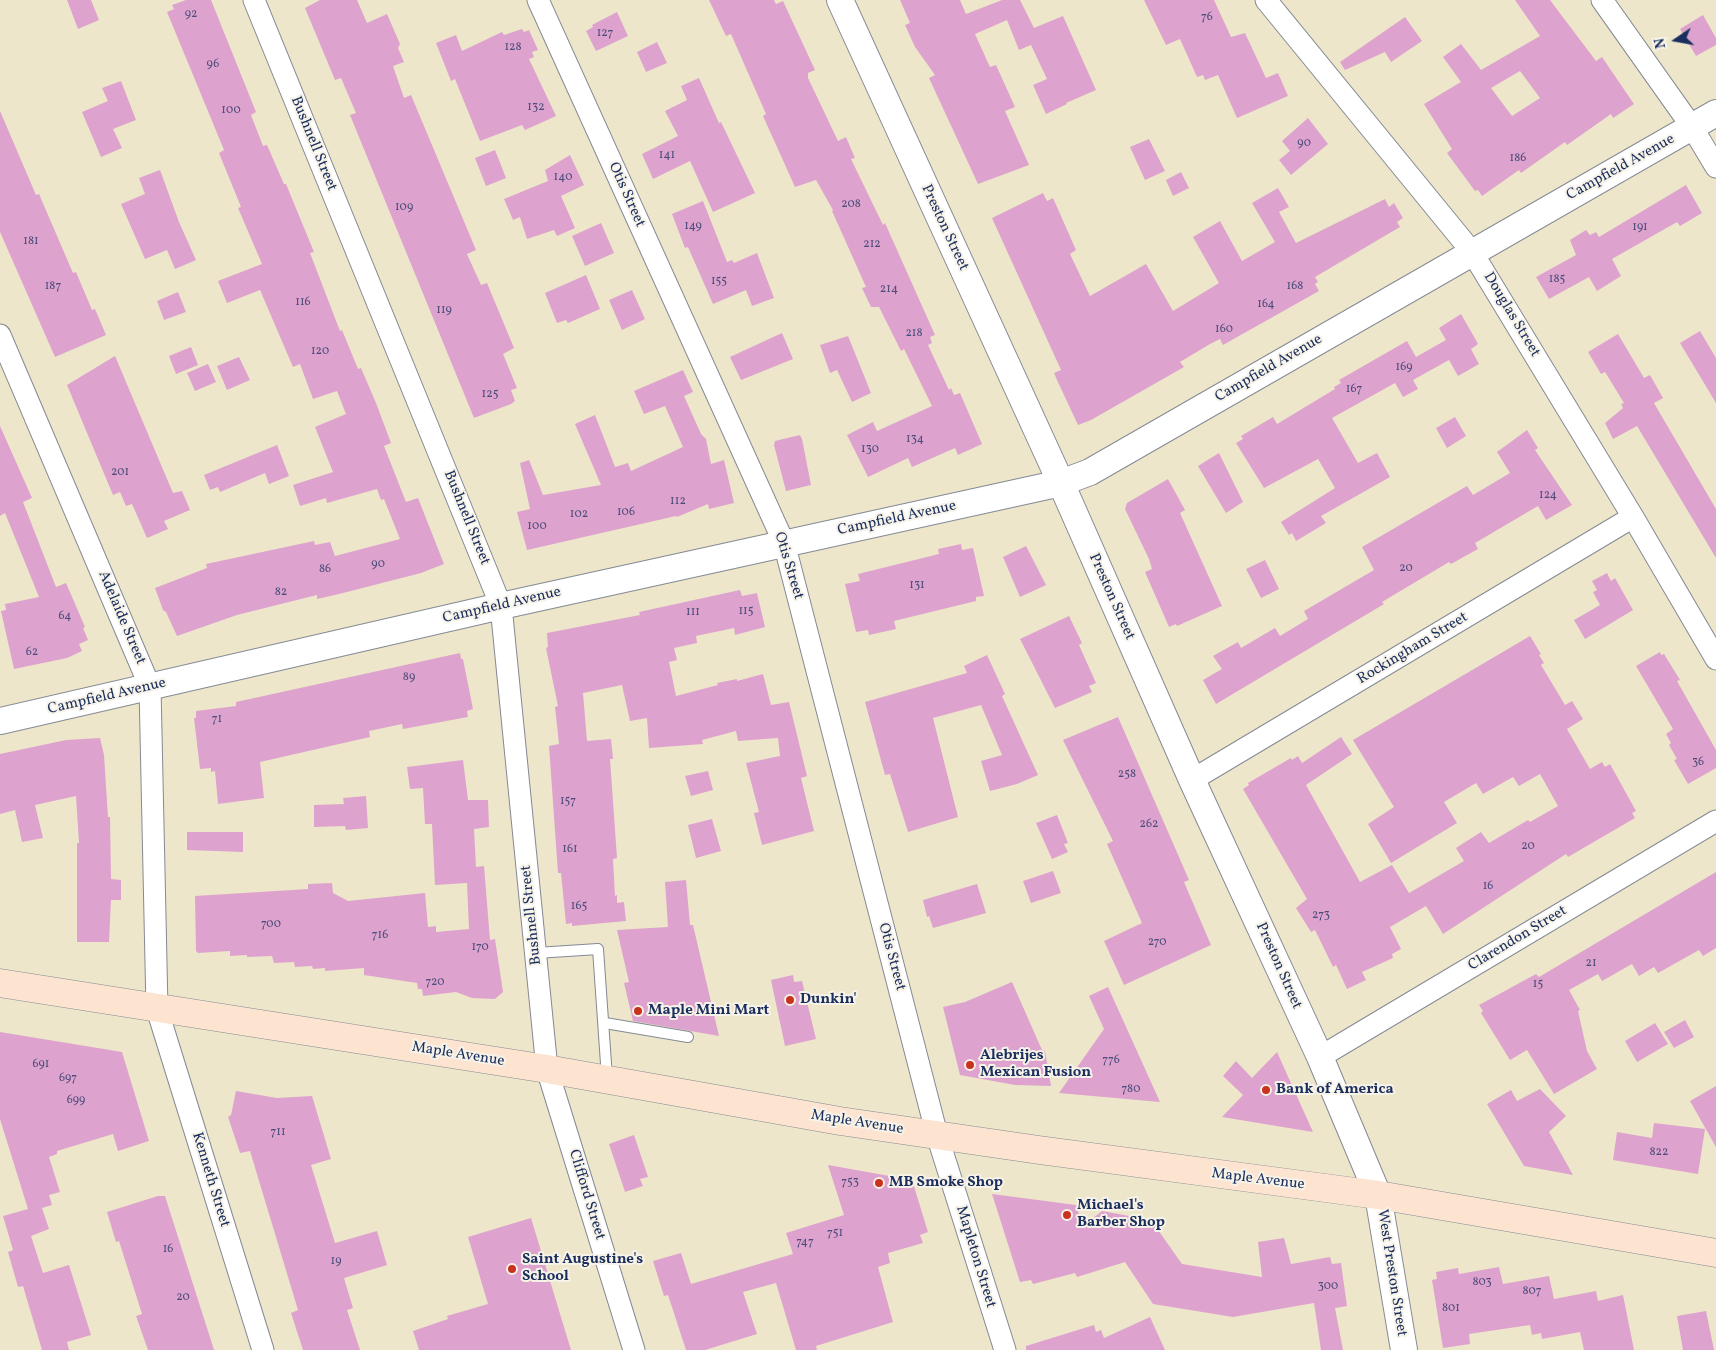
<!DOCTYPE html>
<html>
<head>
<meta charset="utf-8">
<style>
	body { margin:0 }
	#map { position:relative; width:1716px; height:1350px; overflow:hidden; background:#eee6ca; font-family:Vollkorn,serif }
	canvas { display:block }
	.north { position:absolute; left:1651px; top:15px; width:50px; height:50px; -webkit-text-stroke:4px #f7f3e8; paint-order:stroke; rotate:258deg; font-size:14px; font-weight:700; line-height:20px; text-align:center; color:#1b2f5e }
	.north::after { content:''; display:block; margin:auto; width:18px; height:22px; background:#1b2f5e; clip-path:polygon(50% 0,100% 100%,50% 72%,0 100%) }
</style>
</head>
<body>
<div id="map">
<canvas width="1716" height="1350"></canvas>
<div class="north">N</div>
</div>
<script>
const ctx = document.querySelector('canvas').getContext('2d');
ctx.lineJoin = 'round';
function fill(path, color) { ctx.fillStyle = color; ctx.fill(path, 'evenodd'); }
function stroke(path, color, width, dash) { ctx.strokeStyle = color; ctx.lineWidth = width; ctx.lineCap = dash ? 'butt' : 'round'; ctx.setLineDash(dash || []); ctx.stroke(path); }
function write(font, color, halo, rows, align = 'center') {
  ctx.font = font + ' Vollkorn,serif'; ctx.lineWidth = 4; ctx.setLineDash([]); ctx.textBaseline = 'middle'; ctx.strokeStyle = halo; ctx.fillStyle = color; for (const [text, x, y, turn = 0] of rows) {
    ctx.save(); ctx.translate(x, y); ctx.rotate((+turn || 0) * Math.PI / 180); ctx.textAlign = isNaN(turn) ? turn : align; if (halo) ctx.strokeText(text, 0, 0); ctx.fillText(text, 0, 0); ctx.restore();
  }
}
fill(new Path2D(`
	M67 0H91L99 20 78 29Z
	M186 0H211L256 112 251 115 263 146 267 145 284 184H286L314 252 310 253 340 331 342 330 358 369 361 368 376 403 391 443 384 446 406 502 418 498 444 564 421 573 339 594 317 599V595L237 615 177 636 166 612 163 610 155 588 207 568 206 564 314 541 315 545 330 542 335 556 400 539 384 499 381 500 377 489 327 503 326 498 300 506 293 485 333 472 315 427 346 414 337 391 313 399 300 364 293 367 260 290 227 303 218 281 262 264 238 208 241 207 219 153 224 150 167 12 174 9 172 5Z
	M320 0H357L367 23 387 14 400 44 398 48 404 62 393 66 404 98 411 95 476 250 467 254 481 285 487 283 514 348 503 354 517 388 511 390 515 401 511 404 474 418 350 115 356 113 341 78 335 80 305 8Z
	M709 0H774L776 4 783 1 815 70 808 73V78L838 141 846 137 855 158 851 159 883 225 885 223 935 335 930 337 932 343 928 345 949 390 951 388 954 395 960 393 982 444 958 455 955 448 912 467 908 458 868 477 847 435 873 422 877 431 932 406 904 349 901 351 879 307H871L862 288 866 287 832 211 833 210 816 180 795 187 763 116 766 114 731 34 726 36Z
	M900 0H960L966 14 1002 0H1020L1034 28 1063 16 1096 90 1066 103 1067 104 1046 114 1033 85 1047 79 1031 45 1019 50 1007 20 975 34 990 67 996 65 1015 107 1005 111 1029 165 978 184 929 78 935 75 915 47 905 25 910 23Z
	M1144 0H1214L1231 37 1245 33 1266 78 1278 73 1288 96 1237 118 1218 75 1205 80 1203 75 1197 77 1180 39 1166 45Z
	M1515 0H1550L1596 61 1602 57 1634 104 1613 118 1611 114 1567 145 1565 142 1521 173 1519 170 1482 196 1478 190 1475 191 1447 153 1452 149 1424 104 1461 82 1443 57 1461 44 1481 70 1540 36ZM1520 71 1540 98 1512 116 1491 88Z
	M617 12 628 36 596 51 586 31 593 27 592 25Z
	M1703 15 1716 38V45L1696 56 1680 29Z
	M1405 17 1422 41 1391 62 1385 52 1345 70 1340 62Z
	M522 29 524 32 529 30 538 50 532 52 534 57 529 59 556 116 525 130 522 125 480 141 455 79 451 81 436 43 456 35 462 51 502 32 504 35Z
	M657 42 667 63 646 72 637 52Z
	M699 78 719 123 721 122 755 193 713 212 690 161 653 179 642 154 678 136 665 111 687 100 681 86Z
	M121 81 136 120 113 129 122 148 101 157 82 112 108 101 102 88Z
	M0 111 36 195 39 194 73 273 76 272 92 310 95 309 106 335 55 357 0 232Z
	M1308 118 1328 144 1291 175 1279 160 1290 151 1282 141Z
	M1149 139 1165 171 1145 180 1130 147Z
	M495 150 506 178 486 186 475 158Z
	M570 155 584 185 561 196 575 228 557 236 554 230 527 239 520 217 513 220 504 199 548 181 545 170Z
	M160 170 179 222 196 260 175 269 167 250 145 259 121 204 145 194 139 178Z
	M1181 172 1189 188 1173 196 1166 180Z
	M1686 185 1702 213 1680 226 1677 222 1612 259 1621 276 1597 291 1589 277 1549 299 1536 277 1576 255 1570 240 1586 230 1590 235 1596 232 1599 237Z
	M1278 188 1289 207 1279 212 1296 243 1385 199 1389 207 1394 203 1403 218 1397 222 1400 227 1315 277 1318 282 1315 284 1319 291 1223 345 1220 339 1210 344 1180 362 1184 367 1091 420 1078 425 1057 380 1054 373 1061 370 992 218 1043 193 1047 201 1053 198 1076 250 1070 254 1090 296 1146 264 1173 311 1219 283 1193 237 1220 221 1242 261 1275 242 1252 203Z
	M703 201 727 262 732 260 734 263 757 253 774 298 752 306 746 290 713 304 688 247 685 248 672 214Z
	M601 223 614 253 585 266 572 236Z
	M586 275 600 309 568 323 566 320 557 323 545 293Z
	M632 290 645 319 622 330 609 300Z
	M178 292 186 312 164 320 157 301Z
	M1461 314 1477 342 1478 344 1471 349 1479 364 1458 376 1449 360 1413 380 1418 389 1403 397 1395 383 1332 418 1358 463 1377 453 1390 477 1321 516 1326 523 1296 541 1292 533 1289 535 1281 522 1335 488 1318 459 1264 488 1236 443 1243 439 1241 436 1273 417 1277 424 1335 389 1334 387 1341 383 1339 380 1407 341 1416 357 1446 340 1439 328Z
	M1700 331 1716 358V403L1680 343Z
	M782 333 793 359 741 380 730 357Z
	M1618 334 1644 378 1650 375 1663 398 1654 403 1716 509V558L1637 426 1613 439 1605 423 1623 408 1621 404 1624 403 1605 372 1601 374 1588 352Z
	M848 336 871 393 852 402 837 370 830 373 820 345Z
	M191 347 198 365 176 374 169 356Z
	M115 356 173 493 182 491 190 510 164 521 168 529 147 538 132 504 126 506 120 492 113 495 67 385Z
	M239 357 250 380 227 390 217 366Z
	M208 364 216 382 195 391 187 373Z
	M683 370 693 392 684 396 701 434 706 439 711 464 724 460 734 503 709 509 708 504 677 517 676 516 527 550 517 512 530 509 520 463 529 460 543 495 601 485 575 424 595 415 615 467 628 463 631 471 683 447 665 406 644 414 634 391Z
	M1455 417 1466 436 1447 448 1436 428Z
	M0 426 32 498 23 502 56 587 66 583 85 627 83 628 88 640 79 644 82 651 67 658 14 669 1 611 6 610 5 604 39 597 5 513 0 516Z
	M1527 430 1538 448 1535 450 1572 505 1546 520 1538 506 1475 543 1478 549 1451 564 1449 562 1382 602 1384 604 1374 610 1216 704 1203 680 1222 669 1213 656 1238 642 1241 648 1275 628 1280 636 1308 619 1304 611 1374 570 1362 547 1467 486 1473 495 1510 473 1497 452Z
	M800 435 802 439 811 485 786 491 774 445 775 441Z
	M277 445 289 476 269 484 265 473 220 492 218 487 210 490 204 475Z
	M1219 453 1243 502 1226 513 1198 466Z
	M1168 479 1185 510 1180 513 1222 606 1177 626 1176 624 1169 627 1145 572 1152 569 1149 559 1125 509 1127 503Z
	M961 544 962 550 973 548 984 596 976 597V601L894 621 896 629 869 635 868 630 856 632 845 584 860 581 858 574 939 554 938 549Z
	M1026 546 1046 585 1020 597 1003 557Z
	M1265 560 1279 589 1261 598 1246 569Z
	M1607 573 1611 581 1615 578 1633 610 1585 639 1574 620 1600 605 1593 592 1597 590 1592 581Z
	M740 590 742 596 757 593 765 627 735 635 734 628 696 636 697 643 674 648 677 660 669 662 676 696 718 685 717 683 737 679V681L763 674 771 705 789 702 807 776 801 778 814 831 762 845 754 813 759 812 746 763 780 756 778 738 738 741 736 731 702 740 703 744 649 748 647 718 630 721 622 685 583 693 587 741 611 739 613 759H610L617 858 613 859 615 896 617 895V903L624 902 626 921 572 926V923L566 924 561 873H558L549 746 559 744 555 707 558 706 546 648 548 647 547 633 640 615 639 612Z
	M1069 616 1082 643 1079 645 1096 683 1089 686 1092 692 1055 708 1020 639Z
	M1530 636 1541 654 1539 655 1544 663 1541 665 1565 705 1572 701 1583 719 1567 729 1590 769 1602 762 1605 767 1610 764 1636 811 1632 813 1635 818 1568 857 1566 854 1443 934 1426 906 1390 927 1401 949 1392 954 1393 958 1362 972 1366 980 1347 989 1336 965 1333 967 1315 930 1311 932 1296 908 1307 899 1243 789 1249 785 1248 783 1291 758 1292 760 1298 756 1302 763 1341 737 1352 754 1306 785 1360 882 1392 865 1409 893 1464 861 1456 848 1481 832 1489 843 1528 820 1530 822 1558 806 1540 774 1519 786 1513 777 1483 794 1476 783 1444 802 1457 823 1391 863 1368 824 1394 807 1353 740Z
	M1660 652 1661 655 1664 654 1680 680 1677 681 1716 750V768L1688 784 1674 760 1677 759 1669 745 1671 743 1666 734 1673 729 1636 666Z
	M460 653 461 659H463L473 709 467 711 468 717 403 729 402 724 369 731 370 737 260 762 264 798 218 804 215 771 211 772V768L200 769 194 718H196V711L236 706V702Z
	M987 655 1005 694 1002 696 1038 775 1017 784 990 791 981 761 1002 755 981 705 933 718 958 817 908 832 890 774 885 775 865 702 967 673 964 666Z
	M1118 717 1189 880 1184 882 1211 945 1124 985 1104 941 1142 923 1107 844 1113 841 1063 740Z
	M100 738 104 755 108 817H110L111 879 121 880V900H111L109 942H77V843H79L76 796 35 805 43 838 22 842 15 810 0 814V754L66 740Z
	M463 760 468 800H488L489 827 474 829 476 867 484 866 490 940 495 939 503 992 495 999 472 998 456 992 423 996 422 989H418L417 983 364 975V968L325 971V968L313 969 312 966 295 967 294 962 274 963 272 956 247 957V955L230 956V951L198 953 196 951 195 896 308 889V884L332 883 333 893 348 901 425 893 428 927 436 926V932L469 929 467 883 435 885 432 824H425L423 788 410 789 407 767Z
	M708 771 713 790 691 796 685 776Z
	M366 796 368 828 346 830 345 826 314 827V805L344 804 343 798Z
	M1057 815 1068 843 1064 844 1068 852 1052 859 1036 823Z
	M712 819 721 851 696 858 688 825Z
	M187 832H243V852L187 850Z
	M1053 871 1061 893 1031 903 1023 881Z
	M1716 872V948L1703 956 1699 950 1658 973 1654 967 1639 976 1632 964 1602 981 1598 974 1569 990 1580 1010 1578 1011 1587 1051 1597 1069 1554 1094 1527 1050 1510 1060 1481 1013 1483 1011 1479 1005 1536 974 1539 977Z
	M686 880 690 925H693L719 1036 633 1021 624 983 629 982 617 930 668 927 665 882Z
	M977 884 986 913 933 928 929 916 927 917 923 900Z
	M793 975 794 982 802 981 816 1039 785 1046 771 980Z
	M1012 982 1042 1050 1045 1051 1051 1086 1015 1085 960 1075 943 1007 965 1002Z
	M1108 987 1160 1102 1059 1093 1104 1029 1089 996Z
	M1685 1020 1694 1037 1674 1048 1664 1032Z
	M1655 1023 1668 1044 1637 1062 1625 1041Z
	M0 1032 122 1052 149 1141 118 1151 113 1134 57 1151V1154L49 1157 60 1192 49 1195 52 1205 42 1208 49 1229 31 1236 43 1273 69 1265 91 1335 67 1342 69 1350H42L23 1286 18 1287 8 1252 13 1250 3 1216 28 1209 0 1119Z
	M1277 1052 1313 1132 1222 1117 1243 1095 1223 1076 1236 1061 1252 1078Z
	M1716 1086V1147L1690 1101Z
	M1540 1089 1566 1116 1549 1132 1573 1175 1524 1166 1487 1104 1511 1090 1517 1101Z
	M236 1091 277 1098 312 1096 331 1159 311 1165 335 1243 377 1231 387 1265 344 1278 353 1308 347 1310 360 1350H303L291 1313 298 1310 250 1151 240 1153 228 1117 231 1115Z
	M1654 1123 1705 1129 1698 1174 1613 1160 1617 1132 1652 1138Z
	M634 1135 648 1177 640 1179 643 1186 625 1192 609 1144Z
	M828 1165 912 1180 928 1232 920 1235 923 1243 888 1253 890 1263 878 1267 893 1322 816 1346 817 1350H796L776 1283 743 1292 757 1334 705 1350H686L668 1295 664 1296 653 1261 681 1253 691 1284 793 1254 786 1233 844 1215Z
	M992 1194 1076 1205 1083 1226 1102 1211 1151 1220 1182 1264 1262 1277 1258 1242 1284 1238 1291 1264 1330 1257 1332 1264 1341 1263 1347 1306 1335 1308 1343 1350H1321L1314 1303 1233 1317 1153 1304 1125 1262 1077 1277 1075 1273 1033 1284 1031 1280 1020 1282Z
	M158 1196H165L214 1350H148L136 1316 142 1314 119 1241 116 1242 107 1212Z
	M531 1218 571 1350H419L413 1331 448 1319 447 1316 488 1304 468 1237Z
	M1499 1267 1503 1284 1549 1276 1554 1299 1596 1291 1598 1301 1623 1295 1634 1350H1584L1580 1332 1542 1339 1541 1333 1532 1335 1530 1325 1469 1334 1470 1344 1443 1348 1432 1280 1437 1279 1436 1272 1458 1268 1459 1274Z
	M1706 1311 1714 1350H1683L1677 1316Z
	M1150 1317 1165 1350H1026V1346L1094 1325 1096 1332 1101 1330 1104 1338Z`), '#dda3ce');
const service = new Path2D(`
	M536 953 598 949 607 1078
	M605 1023 688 1037`);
const minor = new Path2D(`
	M254 0 501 606 547 1069 634 1350
	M538 0 784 543 937 1135 1005 1350
	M1266 0 1472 252 1633 517 1716 659
	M1602 0 1692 127 1716 167
	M0 335 150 687 157 1009 263 1350
	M1192 780 1633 517
	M1320 1057 1716 821`);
const tertiary = new Path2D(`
	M840 0 1061 483 1192 780 1320 1057 1378 1195 1404 1350
	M0 721 501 606 1061 483 1090 472 1716 113`);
const secondary = new Path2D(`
	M0 983 547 1069 840 1121 1039 1150 1378 1195 1716 1253`);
stroke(service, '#848a94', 12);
stroke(minor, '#848a94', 23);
stroke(tertiary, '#848a94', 28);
stroke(secondary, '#848a94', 29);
stroke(service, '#fff', 10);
stroke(minor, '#fff', 21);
stroke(tertiary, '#fff', 26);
stroke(secondary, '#fde4d0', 28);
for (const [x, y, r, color] of [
	[790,1000,5,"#c8321e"],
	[638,1011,5,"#c8321e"],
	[970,1065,5,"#c8321e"],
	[1266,1090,5,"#c8321e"],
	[879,1183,5,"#c8321e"],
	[1067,1215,5,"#c8321e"],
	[512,1269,5,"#c8321e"]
]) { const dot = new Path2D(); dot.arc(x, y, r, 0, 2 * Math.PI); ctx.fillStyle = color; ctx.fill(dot); stroke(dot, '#f7f3e8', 2); }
write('12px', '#4c4c7a', null, [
	["92",191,15],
	["76",1207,18],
	["127",605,34],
	["128",513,48],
	["96",213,65],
	["132",536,108],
	["100",231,111],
	["90",1304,144],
	["141",667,156],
	["186",1518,159],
	["140",563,178],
	["208",851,205],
	["109",404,208],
	["149",693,227],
	["191",1640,228],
	["181",31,242],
	["212",872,245],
	["185",1557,280],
	["155",719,282],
	["187",53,287],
	["168",1295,287],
	["214",889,290],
	["116",303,303],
	["164",1266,305],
	["119",444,311],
	["160",1224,330],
	["218",914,334],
	["120",320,352],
	["169",1404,368],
	["167",1354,390],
	["125",490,395],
	["134",915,440],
	["130",870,450],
	["201",120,473],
	["124",1548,496],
	["112",678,502],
	["106",626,513],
	["102",579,515],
	["100",537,527],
	["90",378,565],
	["20",1406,569],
	["86",325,570],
	["131",917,586],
	["82",281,593],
	["115",746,612],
	["111",693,613],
	["64",65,617],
	["62",32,653],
	["89",409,678],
	["71",217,720],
	["36",1698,763],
	["258",1127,775],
	["157",568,802],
	["262",1149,825],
	["20",1528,847],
	["161",570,850],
	["16",1488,887],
	["165",579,907],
	["273",1321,916],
	["700",271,925],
	["716",380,936],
	["270",1157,943],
	["170",480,948],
	["21",1591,964],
	["720",435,983],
	["15",1538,985],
	["776",1111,1061],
	["691",41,1065],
	["697",68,1079],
	["780",1131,1090],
	["699",76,1101],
	["711",278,1133],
	["822",1659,1153],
	["753",850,1183],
	["751",835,1234],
	["747",805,1243],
	["16",168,1250],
	["19",336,1262],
	["803",1482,1283],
	["300",1328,1287],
	["807",1532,1292],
	["20",183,1298],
	["801",1451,1309]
]);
write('15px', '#1b2f5e', '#f7f3e8', [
	["Bushnell Street",313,144,68],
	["Campfield Avenue",1621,168,-29],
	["Otis Street",626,195,66],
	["Preston Street",944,228,65],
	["Douglas Street",1511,315,59],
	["Campfield Avenue",1269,369,-30],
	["Bushnell Street",466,518,68],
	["Campfield Avenue",897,519,-12],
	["Otis Street",788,566,73],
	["Preston Street",1111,597,66],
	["Campfield Avenue",502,606,-13],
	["Adelaide Street",121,618,67],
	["Rockingham Street",1413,649,-31],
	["Campfield Avenue",107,697,-13],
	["Bushnell Street",532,915,-96],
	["Clarendon Street",1518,939,-31],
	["Otis Street",891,957,75],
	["Preston Street",1278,966,66],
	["Maple Avenue",458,1055,9],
	["Maple Avenue",857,1123,9],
	["Kenneth Street",210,1180,73],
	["Maple Avenue",1258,1180,7],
	["Clifford Street",586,1195,73],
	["Mapleton Street",975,1257,73],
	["West Preston Street",1391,1273,81]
]);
write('bold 15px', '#1b2f5e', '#f7f3e8', [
	["Dunkin'",800,1000],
	["Maple Mini Mart",648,1011],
	["Alebrijes",980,1056],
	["Mexican Fusion",980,1073],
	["Bank of America",1276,1090],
	["MB Smoke Shop",889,1183],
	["Michael's",1077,1206],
	["Barber Shop",1077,1223],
	["Saint Augustine's",522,1260],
	["School",522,1277]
], 'left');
</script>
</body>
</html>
